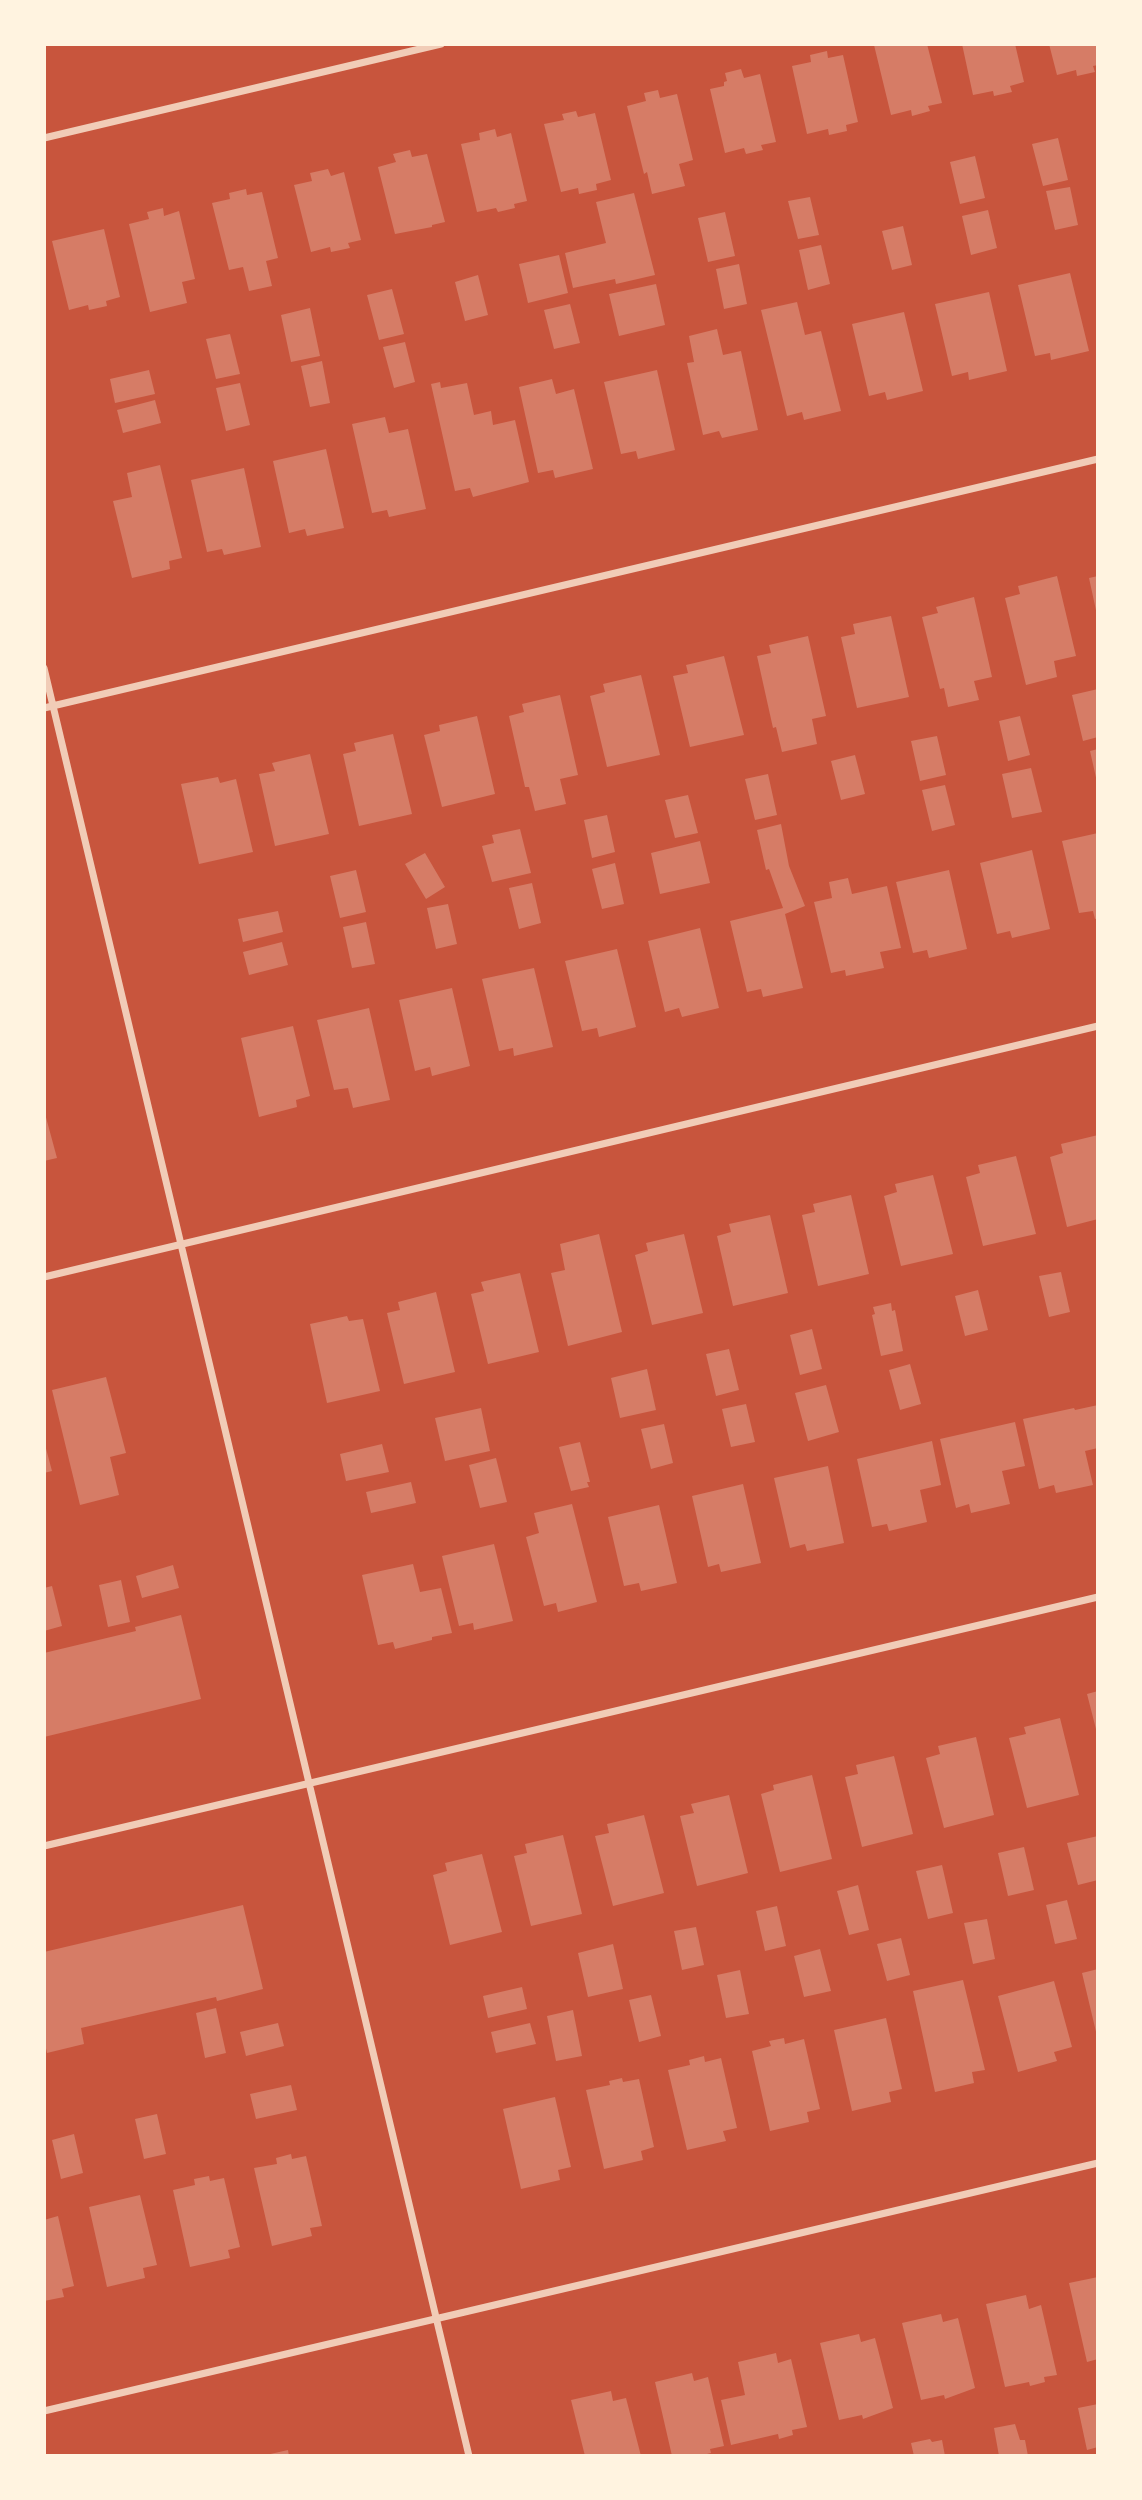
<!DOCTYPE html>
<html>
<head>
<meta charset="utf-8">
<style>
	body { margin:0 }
	#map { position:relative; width:1142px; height:2500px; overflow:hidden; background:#c8553d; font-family:Poppins,sans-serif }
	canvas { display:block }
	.frame { position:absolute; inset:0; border:46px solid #fff3e0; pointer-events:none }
</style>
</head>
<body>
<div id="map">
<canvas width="1142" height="2500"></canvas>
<div class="frame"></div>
</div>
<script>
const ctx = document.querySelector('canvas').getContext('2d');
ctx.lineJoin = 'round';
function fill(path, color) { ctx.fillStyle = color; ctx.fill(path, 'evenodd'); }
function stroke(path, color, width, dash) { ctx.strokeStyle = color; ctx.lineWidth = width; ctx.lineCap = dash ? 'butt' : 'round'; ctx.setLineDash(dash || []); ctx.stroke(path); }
fill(new Path2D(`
	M881 44H927L942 103 928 106 930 111 912 116 911 110 891 115 874 45Z
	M962 44H1015L1024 82 1010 86 1012 92 994 96 993 91 973 95Z
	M1049 44H1098V65L1093 66 1095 72 1077 76 1076 70 1057 75Z
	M827 51 828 58 843 55 858 122 846 125 847 131 829 135 828 129 807 134 792 66 811 62 810 55Z
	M741 69 744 78 760 74 776 142 761 145 763 150 746 154 744 148 725 153 710 89 724 86V82L727 81 725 73Z
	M658 90 660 98 677 94 693 160 679 164 685 186 652 194 647 172 644 174 627 106 646 101 644 93Z
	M576 111 578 117 595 113 611 180 596 184 597 190 579 194 578 188 561 192 544 124 564 120 562 114Z
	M495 129 497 137 511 133 527 201 514 204 515 208 498 212 496 208 477 212 461 144 480 140 479 133Z
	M1058 138 1068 180 1043 186 1032 144Z
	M410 150 412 157 427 154 445 222 432 225V227L395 234 378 167 396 162 393 154Z
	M975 156 985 198 960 204 950 162Z
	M328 169 331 176 344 172 361 240 348 243 350 248 331 252 330 247 311 252 294 185 312 181 310 173Z
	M1070 187 1078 225 1055 230 1046 191Z
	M246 189 247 195 262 192 278 258 266 261 272 286 249 291 243 267 229 270 212 203 230 199 229 193Z
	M634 193 655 275 616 284 615 279 573 288 565 253 606 243 596 202Z
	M810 197 819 235 798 239 788 201Z
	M163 208 164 216 179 211 195 279 182 282 187 303 150 312 129 224 149 219 147 212Z
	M988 210 997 248 971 255 962 216Z
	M725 212 735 256 708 262 698 218Z
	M903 226 912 265 892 270 882 231Z
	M104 229 120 297 106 301 107 306 89 310 88 305 69 310 52 241Z
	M821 245 830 284 808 290 799 250Z
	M559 255 568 293 528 303 519 264Z
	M739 264 747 304 724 309 716 269Z
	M1070 273 1089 351 1051 360 1050 353 1035 356 1018 285Z
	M478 275 488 315 465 321 455 282Z
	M656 284 665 325 619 336 609 294Z
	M392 289 404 334 379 340 367 295Z
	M989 292 1007 371 969 380 968 372 952 376 935 304Z
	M797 302 805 335 821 331 841 411 804 420 802 412 787 416 761 310Z
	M570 304 580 343 554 349 544 310Z
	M310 308 320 356 291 362 281 315Z
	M904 312 923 391 887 400 885 392 869 396 852 324Z
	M717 329 723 355 741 351 758 430 722 438 719 431 703 435 687 363 694 362 689 336Z
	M230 334 240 374 216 379 206 339Z
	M405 342 415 382 394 388 383 347Z
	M322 361 330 403 310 407 301 366Z
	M149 370 155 394 115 403 110 379Z
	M657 370 675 450 638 459 636 451 621 454 604 382Z
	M552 379 556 394 574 389 593 469 555 478 553 470 538 473 519 387Z
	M440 382 441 388 467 383 474 415 491 411 493 425 515 420 529 482 473 497 470 488 455 491 431 384Z
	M240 383 250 425 226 431 216 388Z
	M155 400 161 423 123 433 117 410Z
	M385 417 389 433 408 429 426 509 389 517 387 510 372 513 352 424Z
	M326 449 344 528 307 536 305 529 289 533 273 461Z
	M160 465 182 558 169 561 170 569 132 578 113 501 132 497 127 473Z
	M244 468 261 547 224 555 222 549 207 552 191 480Z
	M1057 576 1076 656 1054 661 1057 677 1026 685 1005 598 1020 594 1018 586Z
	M1098 576V614L1097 615 1089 578Z
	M974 597 992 677 974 681 979 700 948 707 944 688 940 689 922 617 938 613 936 607Z
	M891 616 909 697 857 708 841 637 855 634 853 624Z
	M808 636 826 716 812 719 817 744 782 752 776 727 773 728 757 656 771 653 769 645Z
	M724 656 744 735 690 747 673 676 688 673 686 665Z
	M641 675 660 755 607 767 590 696 605 692 603 684Z
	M1098 689V737L1083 741 1072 695Z
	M560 695 578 775 560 779 566 804 535 811 529 787H525L509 716 524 712 522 704Z
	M477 716 495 794 442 807 424 735 440 731 439 725Z
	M1020 716 1030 755 1008 761 999 721Z
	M393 734 412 814 359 826 343 754 356 751 354 743Z
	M937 736 946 775 920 781 911 741Z
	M1098 749V782H1097L1090 751Z
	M310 754 329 834 275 846 259 774 275 771 272 763Z
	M855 755 865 794 841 800 831 761Z
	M1031 768 1042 812 1012 818 1002 774Z
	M768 774 777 815 755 820 745 779Z
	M218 777 220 783 236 779 253 852 199 864 181 784Z
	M945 785 955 825 932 831 922 790Z
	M688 795 698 833 675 838 665 800Z
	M607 815 615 852 592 858 584 820Z
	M781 824 789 866 805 906 785 914 803 988 763 997 761 989 747 992 730 921 783 908 769 869 766 870 757 830Z
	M520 829 531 873 492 882 482 846 494 843 492 835Z
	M1098 833V918L1095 919 1093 911 1079 913 1062 841Z
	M700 841 710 883 660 894 651 853Z
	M1032 850 1050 929 1012 938 1010 931 997 934 980 863Z
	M425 853 445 887 426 899 405 864Z
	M615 863 624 904 602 909 592 869Z
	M356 870 366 912 340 918 330 876Z
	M949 870 967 949 929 958 927 950 913 953 896 882Z
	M848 878 852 894 887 886 901 948 880 952 884 968 846 976 845 970 831 973 814 902 832 898 829 882Z
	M532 883 541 923 519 929 509 888Z
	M448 904 457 944 436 949 427 908Z
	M278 911 283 932 243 942 238 919Z
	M366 922 375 964 352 968 343 927Z
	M700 928 719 1008 682 1017 679 1008 665 1012 648 941Z
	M282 942 288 965 249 975 243 952Z
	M617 949 636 1027 599 1037 597 1028 582 1031 565 961Z
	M534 968 553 1047 514 1056 513 1048 499 1051 482 979Z
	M452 988 470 1066 432 1076 430 1067 415 1071 399 1000Z
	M369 1008 390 1100 353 1108 348 1088 334 1090 317 1020Z
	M293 1026 310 1096 296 1100 297 1107 259 1117 241 1038Z
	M44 1110 57 1158 44 1161Z
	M1098 1135V1219L1067 1227 1050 1157 1063 1153 1061 1144Z
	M1016 1156 1036 1234 983 1246 966 1177 980 1173 978 1165Z
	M933 1175 953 1254 901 1266 884 1196 897 1192 895 1184Z
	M851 1195 869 1274 818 1286 802 1215 815 1212 813 1204Z
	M770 1215 788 1293 733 1306 717 1236 731 1232 729 1224Z
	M599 1234 622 1332 568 1346 551 1273 565 1270 560 1244Z
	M684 1234 703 1313 652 1325 635 1255 648 1251 646 1243Z
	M1061 1272 1070 1312 1049 1317 1039 1276Z
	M520 1273 539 1352 488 1364 471 1294 484 1291 481 1282Z
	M978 1290 988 1330 965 1336 955 1296Z
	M436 1292 455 1372 404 1384 387 1313 400 1310 398 1302Z
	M891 1303 892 1311 895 1310 903 1351 881 1356 872 1315 875 1314 873 1307Z
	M347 1316 349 1321 363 1319 380 1391 327 1403 310 1324Z
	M812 1329 822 1369 800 1375 790 1335Z
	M729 1349 739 1390 716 1396 706 1354Z
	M910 1364 921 1404 900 1410 889 1370Z
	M647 1369 656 1410 620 1418 611 1378Z
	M106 1377 126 1453 110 1457 119 1495 80 1505 52 1390Z
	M826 1385 839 1432 808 1441 795 1393Z
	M746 1404 755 1442 731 1447 722 1409Z
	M1098 1405V1448L1085 1451 1093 1485 1056 1493 1054 1485 1039 1489 1023 1419 1074 1408 1075 1410Z
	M481 1408 490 1451 445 1461 435 1418Z
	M1015 1422 1025 1466 1002 1471 1010 1504 971 1513 969 1504 956 1508 940 1439Z
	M664 1424 673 1463 651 1469 641 1429Z
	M44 1441 52 1471 44 1473Z
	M932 1441 941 1485 920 1490 927 1522 889 1531 887 1524 872 1527 857 1459Z
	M580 1442 590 1482H587L589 1487 571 1491 559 1447Z
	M382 1444 389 1472 346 1481 340 1454Z
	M496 1458 507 1502 480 1508 469 1465Z
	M828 1466 844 1543 807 1551 805 1544 790 1548 774 1478Z
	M411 1482 416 1503 371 1513 366 1492Z
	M743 1484 761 1563 721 1572 719 1564 708 1567 692 1496Z
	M572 1504 597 1602 558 1612 556 1603 544 1606 526 1537 539 1533 534 1513Z
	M659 1505 677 1583 641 1591 639 1583 624 1586 608 1517Z
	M494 1544 513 1621 474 1630 473 1623 459 1626 442 1556Z
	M413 1564 420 1592 441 1588 452 1633 432 1637V1640L395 1649 393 1642 378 1645 362 1575Z
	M173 1565 179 1588 142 1598 136 1576Z
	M121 1580 130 1622 108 1627 99 1585Z
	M52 1586 62 1626 44 1631V1588Z
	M181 1615 201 1699 44 1737V1653L136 1631 135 1627Z
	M1098 1691V1733H1097L1087 1694Z
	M1060 1718 1079 1795 1027 1808 1009 1738 1026 1734 1024 1727Z
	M976 1737 994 1815 944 1828 926 1758 940 1754 938 1746Z
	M894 1756 913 1834 862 1847 845 1777 858 1774 856 1765Z
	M812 1775 832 1859 780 1872 761 1794 774 1790 773 1785Z
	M729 1795 748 1873 697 1886 680 1816 694 1813 691 1804Z
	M644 1815 664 1893 613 1906 595 1836 609 1833 607 1824Z
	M563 1835 582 1914 531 1926 514 1856 527 1853 525 1844Z
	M1098 1836V1880L1078 1885 1067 1843Z
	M1024 1847 1034 1890 1008 1896 998 1853Z
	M482 1854 502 1932 450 1945 433 1875 447 1871 445 1863Z
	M942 1865 953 1913 928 1919 916 1871Z
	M858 1885 869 1930 849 1935 837 1891Z
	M1067 1900 1077 1939 1055 1944 1046 1905Z
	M243 1905 263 1989 217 2001 216 1997 81 2028 84 2044 47 2053 44 2039V1952Z
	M777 1906 786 1946 765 1951 756 1911Z
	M987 1919 995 1959 973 1964 964 1923Z
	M696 1927 704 1965 682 1970 674 1931Z
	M901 1938 910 1975 887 1981 877 1944Z
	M613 1944 623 1989 588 1997 578 1953Z
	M820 1949 831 1991 804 1997 794 1956Z
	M1098 1969V2036H1097L1082 1973Z
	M740 1970 749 2014 726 2018 717 1975Z
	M963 1980 985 2070 972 2072 974 2083 935 2092 913 1991Z
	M1054 1981 1072 2047 1054 2052 1057 2061 1018 2072 998 1996Z
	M522 1987 527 2009 488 2018 483 1996Z
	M651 1995 661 2036 639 2042 629 2000Z
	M216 2008 226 2053 205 2058 196 2013Z
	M573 2010 582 2056 556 2061 547 2016Z
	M886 2018 902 2089 889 2092 891 2102 852 2111 834 2030Z
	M278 2023 284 2046 246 2056 240 2032Z
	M530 2023 536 2044 496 2053 491 2032Z
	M784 2038 785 2044 804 2039 820 2109 807 2112 809 2122 770 2131 752 2051 771 2046 769 2041Z
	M704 2056 705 2062 721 2058 737 2128 723 2131 726 2141 687 2150 668 2070 690 2065 689 2060Z
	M622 2078 623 2082 639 2079 654 2147 641 2151 643 2160 604 2169 586 2090 610 2085 609 2081Z
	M291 2085 297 2110 256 2119 250 2094Z
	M555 2097 571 2167 558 2170 560 2180 521 2189 503 2109Z
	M157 2114 166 2154 144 2159 135 2119Z
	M74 2134 83 2173 61 2179 52 2140Z
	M291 2154 292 2159 306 2156 322 2226 310 2228 312 2236 272 2246 254 2168 277 2164 276 2158Z
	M209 2176 210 2181 224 2178 240 2247 228 2250 230 2258 190 2267 173 2190 195 2185 194 2179Z
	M140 2195 157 2265 143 2268 145 2278 107 2287 89 2207Z
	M58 2216 74 2286 62 2289 64 2297 44 2301V2220Z
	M1098 2277V2359L1087 2362 1069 2283Z
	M1026 2295 1029 2309 1041 2305 1057 2375 1044 2377 1045 2382 1030 2386 1029 2382 1005 2387 986 2304Z
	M941 2314 943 2322 958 2318 975 2388 945 2399 944 2395 921 2400 902 2323Z
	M859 2334 861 2342 875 2338 893 2408 863 2419 862 2415 839 2420 820 2343Z
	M776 2353 778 2363 791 2359 807 2427 792 2430 793 2435 779 2439 778 2434 731 2445 721 2400 745 2395 738 2362Z
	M692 2373 694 2381 708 2377 724 2446 710 2449 711 2453 699 2456 695 2454 672 2456 655 2382Z
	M611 2391 613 2401 626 2398 641 2456H585L571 2400Z
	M1098 2404V2447L1087 2450 1078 2408Z
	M1015 2424 1020 2440H1025L1028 2456H999L994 2428Z
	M930 2439 932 2442 942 2440 945 2456H914L911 2443Z
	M288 2450 289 2456H266V2455Z`), '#d67c66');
stroke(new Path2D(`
	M44 138 441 44
	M44 668 469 2456
	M44 708 1098 459
	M44 1277 1098 1026
	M44 1846 1098 1597
	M44 2411 1098 2163`), '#f1ccb7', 7);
</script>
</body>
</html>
